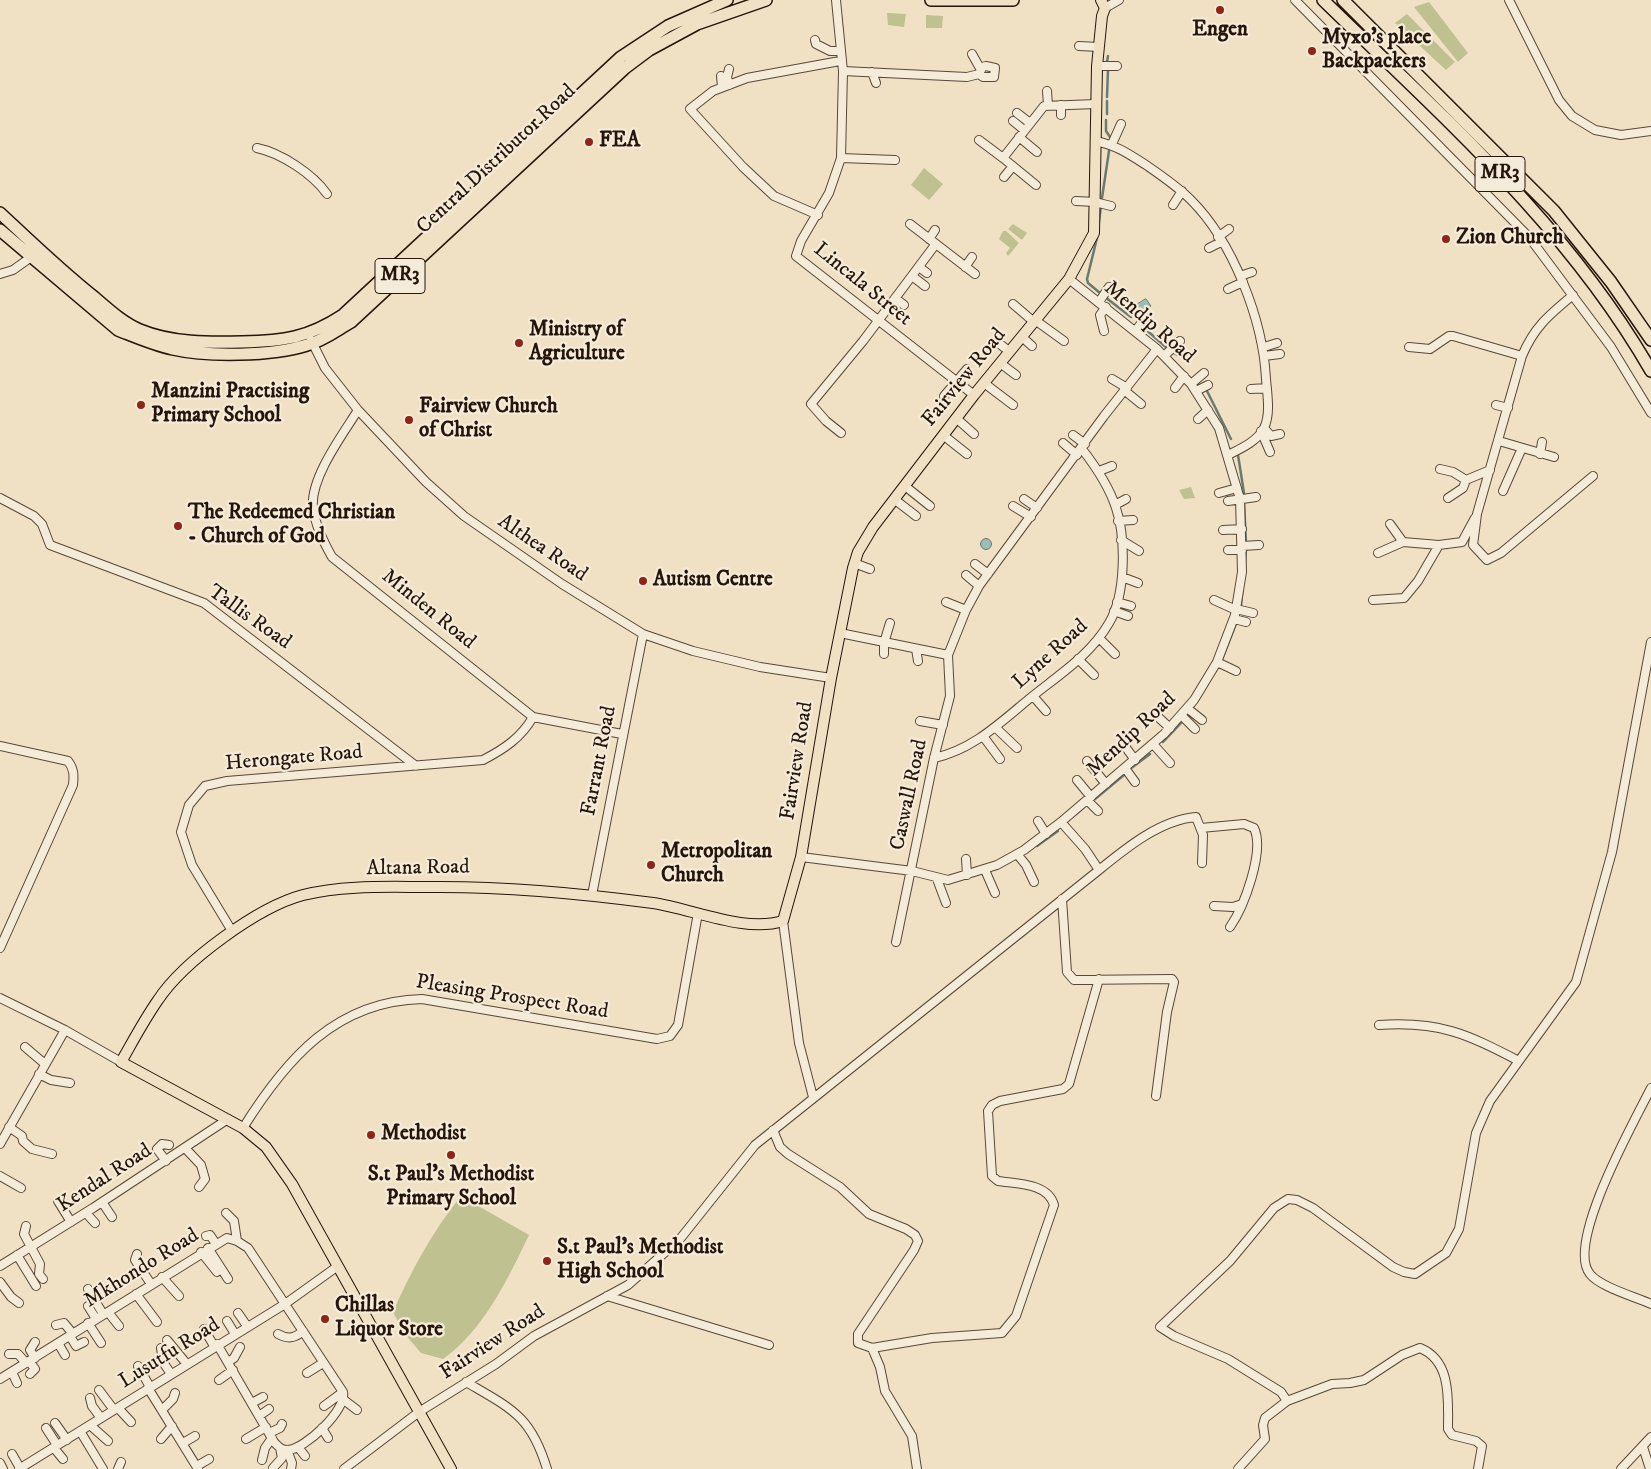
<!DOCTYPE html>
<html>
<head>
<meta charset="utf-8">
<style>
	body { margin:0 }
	canvas { display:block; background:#f0e0c4 }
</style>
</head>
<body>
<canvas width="1651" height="1469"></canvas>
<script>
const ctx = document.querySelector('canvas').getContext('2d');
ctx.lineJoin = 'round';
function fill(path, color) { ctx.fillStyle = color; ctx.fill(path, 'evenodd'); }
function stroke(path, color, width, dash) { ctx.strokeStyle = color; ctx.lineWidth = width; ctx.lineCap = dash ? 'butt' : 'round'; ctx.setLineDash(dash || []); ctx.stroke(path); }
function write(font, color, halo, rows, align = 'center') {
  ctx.font = font + ' "IM FELL DW Pica",serif'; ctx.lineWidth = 4.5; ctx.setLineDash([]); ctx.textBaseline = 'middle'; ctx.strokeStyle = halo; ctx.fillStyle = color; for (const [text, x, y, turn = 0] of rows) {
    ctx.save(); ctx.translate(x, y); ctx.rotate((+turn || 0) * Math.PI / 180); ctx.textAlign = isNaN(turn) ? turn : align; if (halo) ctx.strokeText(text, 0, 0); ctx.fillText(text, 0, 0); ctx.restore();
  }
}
fill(new Path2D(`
	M1429 2 1468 53 1458 62 1414 7Z
	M887 13 906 14 904 27 888 25Z
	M1407 14 1455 62 1446 70 1395 23Z
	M926 15 943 16 942 28H926Z
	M924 168 943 184 929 200 911 185Z
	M1013 224 1027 233 1022 240 1008 229Z
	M1003 231H1006L1019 243 1008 256 1006 253 1010 248 999 239Z
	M1191 487 1195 498 1184 499 1179 490Z
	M461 1196 529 1235C508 1279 483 1331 443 1359L421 1353 404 1333 393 1312C411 1271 432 1232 461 1196Z`), '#c0c190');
const water = new Path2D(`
	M1146 299 1151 306 1141 314 1133 307Z
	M980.5 544a5.5 5.5 0 1 1 11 0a5.5 5.5 0 1 1-11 0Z`);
fill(water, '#9abdb6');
stroke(water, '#6b7a71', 1);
stroke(new Path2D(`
	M1107 62 1108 56
	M1107 97 1108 70
	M1107 114V101
	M1106 120V131L1110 137
	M1102 198 1109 151
	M1100 293 1088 283 1087 279 1097 238 1101 205
	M1105 297 1131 317
	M1143 327 1167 348
	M1172 352 1179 356
	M1206 389 1231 439
	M1238 455 1244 493
	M1244 501 1246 543
	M1241 606 1246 550
	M1221 662 1237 621
	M1193 707 1196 702
	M1163 742 1183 721
	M1130 769 1150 754
	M1095 799 1124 775
	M1076 814 1084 807
	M1037 846 1058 831`), '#6b7a71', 2.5);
const minor = new Path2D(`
	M836 0 843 71 841 158 829 193 801 241 796 256 974 395
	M1295 0 1529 237 1611 347 1651 413
	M1509 0 1559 100 1572 116 1595 130 1621 135 1651 131
	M1105 8 1119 0
	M815 40 816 44 830 51H839
	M1079 46 1099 47
	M972 54 981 70
	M986 66 995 68 994 77H983L979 74 982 67Z
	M1097 66H1117
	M729 69 727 77 729 85
	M843 71 967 77 979 74
	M872 72 876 83
	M721 76 722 87
	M1047 91 1048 105
	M1061 105V115
	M1017 113 1030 123
	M1013 121 1024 130
	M1019 137 1037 152
	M979 140 1003 158
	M1095 141C1116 145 1129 154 1146 165 1162 176 1177 186 1191 200 1233 242 1263 320 1266 379 1267 393 1271 414 1264 428 1258 441 1240 449 1228 455
	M1112 144 1121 124
	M257 148C281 153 313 174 327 194
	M841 158 895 160
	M1004 177 1013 166
	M1036 185 1003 158 1044 106 1096 104
	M1076 201 1095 202 1111 206
	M1173 205 1182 191
	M818 215 774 196 743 167 690 109 713 91 747 78 840 61
	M910 224 975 274
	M1218 237 1229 229
	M929 239 935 230
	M1209 248 1221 242
	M919 267 927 273
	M965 267 972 257
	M0 274 13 270 34 255
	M912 276 925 286
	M1240 276 1252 272
	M1228 289 1243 282
	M1573 295C1549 315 1534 327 1522 356L1477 514 1473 545 1487 560 1501 553 1593 476
	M895 298 904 305
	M1099 302 1109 287
	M1013 304 1034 322
	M1035 320 1064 341
	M1136 330 1146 317
	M1104 331 1100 315 1106 307
	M1022 337 1032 346
	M311 340 325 368 358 410 426 482 464 516 562 584 643 634 693 651 760 667 831 678
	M996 341 1010 352
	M1264 347 1277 343
	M1409 347 1430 349 1449 336H1453L1522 356
	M1164 356 1180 341
	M1264 356 1280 354
	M1000 363 1016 375
	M1112 379 1127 388
	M984 383 1013 405
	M1191 384 1204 373
	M1175 388 1184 376
	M1251 389 1267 388
	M1124 390 1141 404
	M1196 391 1208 385
	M944 396 967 369
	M1496 405 1508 408
	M358 410C343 434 310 478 313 507 315 525 323 541 332 557L533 717 622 734
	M956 418 974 434
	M1198 419 1208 410
	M1264 428 1271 436 1280 434
	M1261 431 1270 452
	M841 433 826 421 811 404 863 341 935 245
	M943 435 967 454
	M1073 435 1085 444
	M1499 441 1554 457
	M1063 443 1077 455
	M1540 454 1542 442
	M1440 469 1453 472 1466 480
	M1099 471 1112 466
	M905 486 930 506
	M1503 491 1522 448
	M1219 493 1237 488
	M0 498 34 516 42 524 50 545 204 603 416 766
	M1448 498 1463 488 1466 480 1490 470
	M894 499 916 516
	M1024 499 1037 508
	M1228 501 1256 497
	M1115 505 1126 499
	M1013 506 1031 517
	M1118 521 1133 520
	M1390 524 1403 542
	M1223 530 1242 529
	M1121 540 1139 551
	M1242 546 1259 545
	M1228 550H1242
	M1378 553 1403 542 1439 545
	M854 563 870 569
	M975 564 988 574
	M966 575 979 586
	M1122 577 1138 583
	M1214 600 1236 610
	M1373 600 1404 598 1418 581 1439 545 1462 542 1475 518
	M946 602 966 610
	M1117 602 1131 606
	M1236 609 1253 613
	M1114 611 1128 616
	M1234 619 1246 622
	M840 633 948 655
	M1099 638 1115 654
	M916 649 918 661
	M884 654V643L890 623
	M1078 659 1094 675
	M1217 662 1236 671
	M1033 696 1046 711
	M1187 708 1202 720
	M1181 715 1195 729
	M1157 716 1170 728
	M920 721 943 725
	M996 728 1017 748
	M983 736 1000 759
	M1153 744 1170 763
	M1124 745 1135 760
	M0 746 68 761C74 769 74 775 73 785L0 948
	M934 758C972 750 1000 723 1029 699 1057 676 1090 656 1109 623 1126 595 1126 538 1116 508 1109 486 1096 467 1082 449
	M1087 761 1106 784
	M1125 768 1135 782
	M1077 780 1091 797
	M1087 800 1098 811
	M1038 821 1046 834
	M1201 828 1244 824 1254 828C1265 851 1244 907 1230 927
	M1017 854 1026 865 1034 882
	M801 857 912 871 948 880 997 865 1024 850 1061 822 1164 734 1194 700 1217 662 1235 615 1242 572 1240 499 1219 428 1191 384 1157 349 1069 279
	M966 859 967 875
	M985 870 995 893
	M1099 870C1126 848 1160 820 1196 817L1203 835 1202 863
	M937 879 946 903
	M592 895 643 634
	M1062 899 1067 972 1074 980 1172 979 1174 982 1167 1012 1156 1096
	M1214 906 1233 907 1242 904
	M783 921 799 1043 813 1097
	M232 931 192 865 181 832 189 805 205 786 227 781 483 760C504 749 521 738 533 717
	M896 942 934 758 950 696 948 655 966 610 979 586 1104 416 1157 349
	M0 998 65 1030 121 1062
	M1379 1025C1440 1021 1467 1034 1519 1061
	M25 1047 45 1064
	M39 1074 51 1080 70 1083
	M1651 1088C1635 1120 1565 1244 1590 1274 1600 1287 1636 1297 1651 1304
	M9 1127 22 1136 23 1141 32 1149 52 1154
	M243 1128C286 1059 336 1001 422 999L657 1039 670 1036 678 1025 698 913
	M773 1130 780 1147 788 1154 840 1187 869 1214 906 1229 915 1235 918 1241 914 1250 858 1334V1343L872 1348 932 1338 1002 1333 1016 1316 1054 1205C1048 1183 1017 1184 998 1181L992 1176 988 1111 992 1105 1000 1101 1063 1089 1069 1084 1099 979
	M0 1144 65 1030
	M185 1148 201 1165 205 1179 199 1187
	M166 1161 157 1149 162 1144 169 1145
	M0 1176 21 1188
	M58 1201 71 1222
	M102 1202 112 1217
	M86 1213 95 1223
	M226 1213 234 1221 237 1241
	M26 1226 24 1234 40 1264 39 1274 43 1279
	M206 1236 210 1235 216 1244
	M208 1248 228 1279
	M201 1252 217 1272
	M137 1254 135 1260 151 1284
	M17 1255 36 1286
	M0 1266 93 1208 228 1119
	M162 1277 179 1296
	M0 1282 11 1297 19 1303
	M88 1289 103 1314
	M136 1294 157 1322
	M607 1296 769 1345
	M88 1306 96 1319
	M108 1312 119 1326
	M238 1313 247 1326
	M227 1321 235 1334
	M88 1323 101 1343
	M56 1325 64 1323 73 1334
	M204 1329 214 1346
	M278 1334C287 1339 294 1339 303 1331
	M70 1336 76 1346 84 1342
	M167 1340 186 1363
	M58 1343 65 1355
	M161 1348 163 1362 171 1374
	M872 1348 880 1367 885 1391 912 1436 917 1469
	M9 1354H18L26 1363
	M35 1358 30 1350 35 1342
	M29 1361 35 1369 30 1374
	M228 1362 234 1358 240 1347
	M138 1366 150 1387
	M12 1372 17 1383
	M307 1373 323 1363
	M0 1379 227 1238 237 1241 248 1248 343 1392C347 1410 305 1449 288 1450 281 1450 279 1447 274 1442L217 1344
	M219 1380 233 1370
	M466 1382C512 1409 531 1416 547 1469
	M148 1388 198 1469
	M99 1390 114 1410
	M90 1398 92 1406 101 1418
	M344 1400 357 1410
	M1287 1401 1281 1392 1228 1359 1174 1336 1160 1327 1230 1261 1274 1208 1288 1199 1297 1200 1313 1208 1393 1267 1404 1272 1415 1274 1446 1253 1459 1229 1476 1133 1490 1101 1576 982 1612 852 1651 642
	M252 1403 263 1397
	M324 1406 343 1392
	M118 1408 131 1422
	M162 1410 173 1399 175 1393
	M259 1416 269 1409
	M55 1423 67 1440
	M90 1425 108 1441
	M46 1428 57 1445
	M322 1428 328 1438
	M80 1431 103 1469
	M269 1433 280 1428 282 1424
	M161 1439 172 1426
	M246 1439 266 1427
	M183 1443 195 1436
	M298 1447 305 1456
	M1643 1447 1650 1469
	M54 1448 63 1459
	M287 1450 292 1463 291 1469
	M12 1454 20 1468
	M262 1460 265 1448 272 1438
	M0 1463 3 1469
	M197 1466 209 1459
	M273 1468 282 1458 280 1448
	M19 1469 285 1304 338 1266
	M118 1469 121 1462
	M344 1469 419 1412 496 1364 534 1336 628 1285 680 1239 755 1145 1099 870 1085 849 1061 822
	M1238 1469 1265 1439 1263 1425 1265 1418 1287 1401 1332 1384 1350 1383 1364 1380 1402 1355 1420 1348C1452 1361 1448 1400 1448 1429L1452 1435 1476 1441 1482 1446 1478 1469
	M1621 1469 1651 1437`);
const major = new Path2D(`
	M451 1469 292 1184 266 1147 243 1128 121 1062C133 1041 144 1020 158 1000 184 961 258 907 303 895 343 885 386 887 427 887 503 886 578 893 653 903 693 909 745 933 783 921L801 857 831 678 853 568 858 552 873 527 974 395 1069 279 1094 233 1097 66 1102 16 1105 8 1101 0`);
const highway = new Path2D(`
	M931 0H1013
	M1323 0C1441 115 1568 226 1651 371
	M1343 0 1554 211 1611 282 1651 340
	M0 213C31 242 61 271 94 297 108 309 123 323 140 330 171 343 210 343 242 342 284 341 308 338 343 315L621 57 668 26 727 0
	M0 230 118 330C136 337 154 345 173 349 208 357 272 356 307 345 323 341 337 330 351 322L625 68 649 50 697 24 766 0`);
stroke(minor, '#584838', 10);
stroke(major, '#25150a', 12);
stroke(highway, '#25150a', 14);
stroke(minor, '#f5ebd9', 8);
stroke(major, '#f0e0c4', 10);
stroke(highway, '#f0e0c4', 11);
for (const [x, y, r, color] of [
	[1220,10,5,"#8f2418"],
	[1312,51,5,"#8f2418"],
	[589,142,5,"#8f2418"],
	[1446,239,5,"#8f2418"],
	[519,343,5,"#8f2418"],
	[141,405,5,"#8f2418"],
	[409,420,5,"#8f2418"],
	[178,526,5,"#8f2418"],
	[643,581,5,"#8f2418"],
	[651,865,5,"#8f2418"],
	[371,1135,5,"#8f2418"],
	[451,1155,5,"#8f2418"],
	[547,1261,5,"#8f2418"],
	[325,1319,5,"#8f2418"]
]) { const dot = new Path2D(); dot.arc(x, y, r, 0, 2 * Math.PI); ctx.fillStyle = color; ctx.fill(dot); stroke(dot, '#f5ebd9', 2); }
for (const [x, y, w] of [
	[1500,174,50],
	[400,276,50]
]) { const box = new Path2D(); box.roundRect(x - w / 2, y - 17.5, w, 35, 4); ctx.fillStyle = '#f5ebd9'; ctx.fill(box); stroke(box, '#25150a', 1); }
write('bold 20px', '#25150a', null, [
	["MR3",1500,174],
	["MR3",400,276]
]);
write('bold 21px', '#25150a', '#f5ebd9', [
	["Engen",1220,31,"center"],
	["Myxo's place",1322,39],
	["Backpackers",1322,63],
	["FEA",599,142],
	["Zion Church",1456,239],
	["Ministry of",529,331],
	["Agriculture",529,355],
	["Manzini Practising",151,393],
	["Primary School",151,417],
	["Fairview Church",419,408],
	["of Christ",419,432],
	["The Redeemed Christian",188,514],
	["- Church of God",188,538],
	["Autism Centre",653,581],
	["Metropolitan",661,853],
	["Church",661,877],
	["Methodist",381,1135],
	["S.t Paul's Methodist",451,1176,"center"],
	["Primary School",451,1200,"center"],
	["S.t Paul's Methodist",557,1249],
	["High School",557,1273],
	["Chillas",335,1307],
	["Liquor Store",335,1331]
], 'left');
write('21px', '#25150a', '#f5ebd9', [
	["Central Distributor Road",497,160,-43],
	["Lincala Street",862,285,39],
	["Mendip Road",1149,323,41],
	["Fairview Road",965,378,-51],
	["Althea Road",542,549,34],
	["Minden Road",428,610,39],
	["Tallis Road",249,618,35],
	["Lyne Road",1051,655,-42],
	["Mendip Road",1132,735,-43],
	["Herongate Road",294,759,-5],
	["Farrant Road",600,761,-79],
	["Fairview Road",798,761,-81],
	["Caswall Road",910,795,-78],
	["Altana Road",418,869,-1],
	["Pleasing Prospect Road",512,998,9],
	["Kendal Road",105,1179,-33],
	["Mkhondo Road",142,1269,-32],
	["Fairview Road",493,1343,-33],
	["Lusutfu Road",170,1354,-32]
]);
</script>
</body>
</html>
